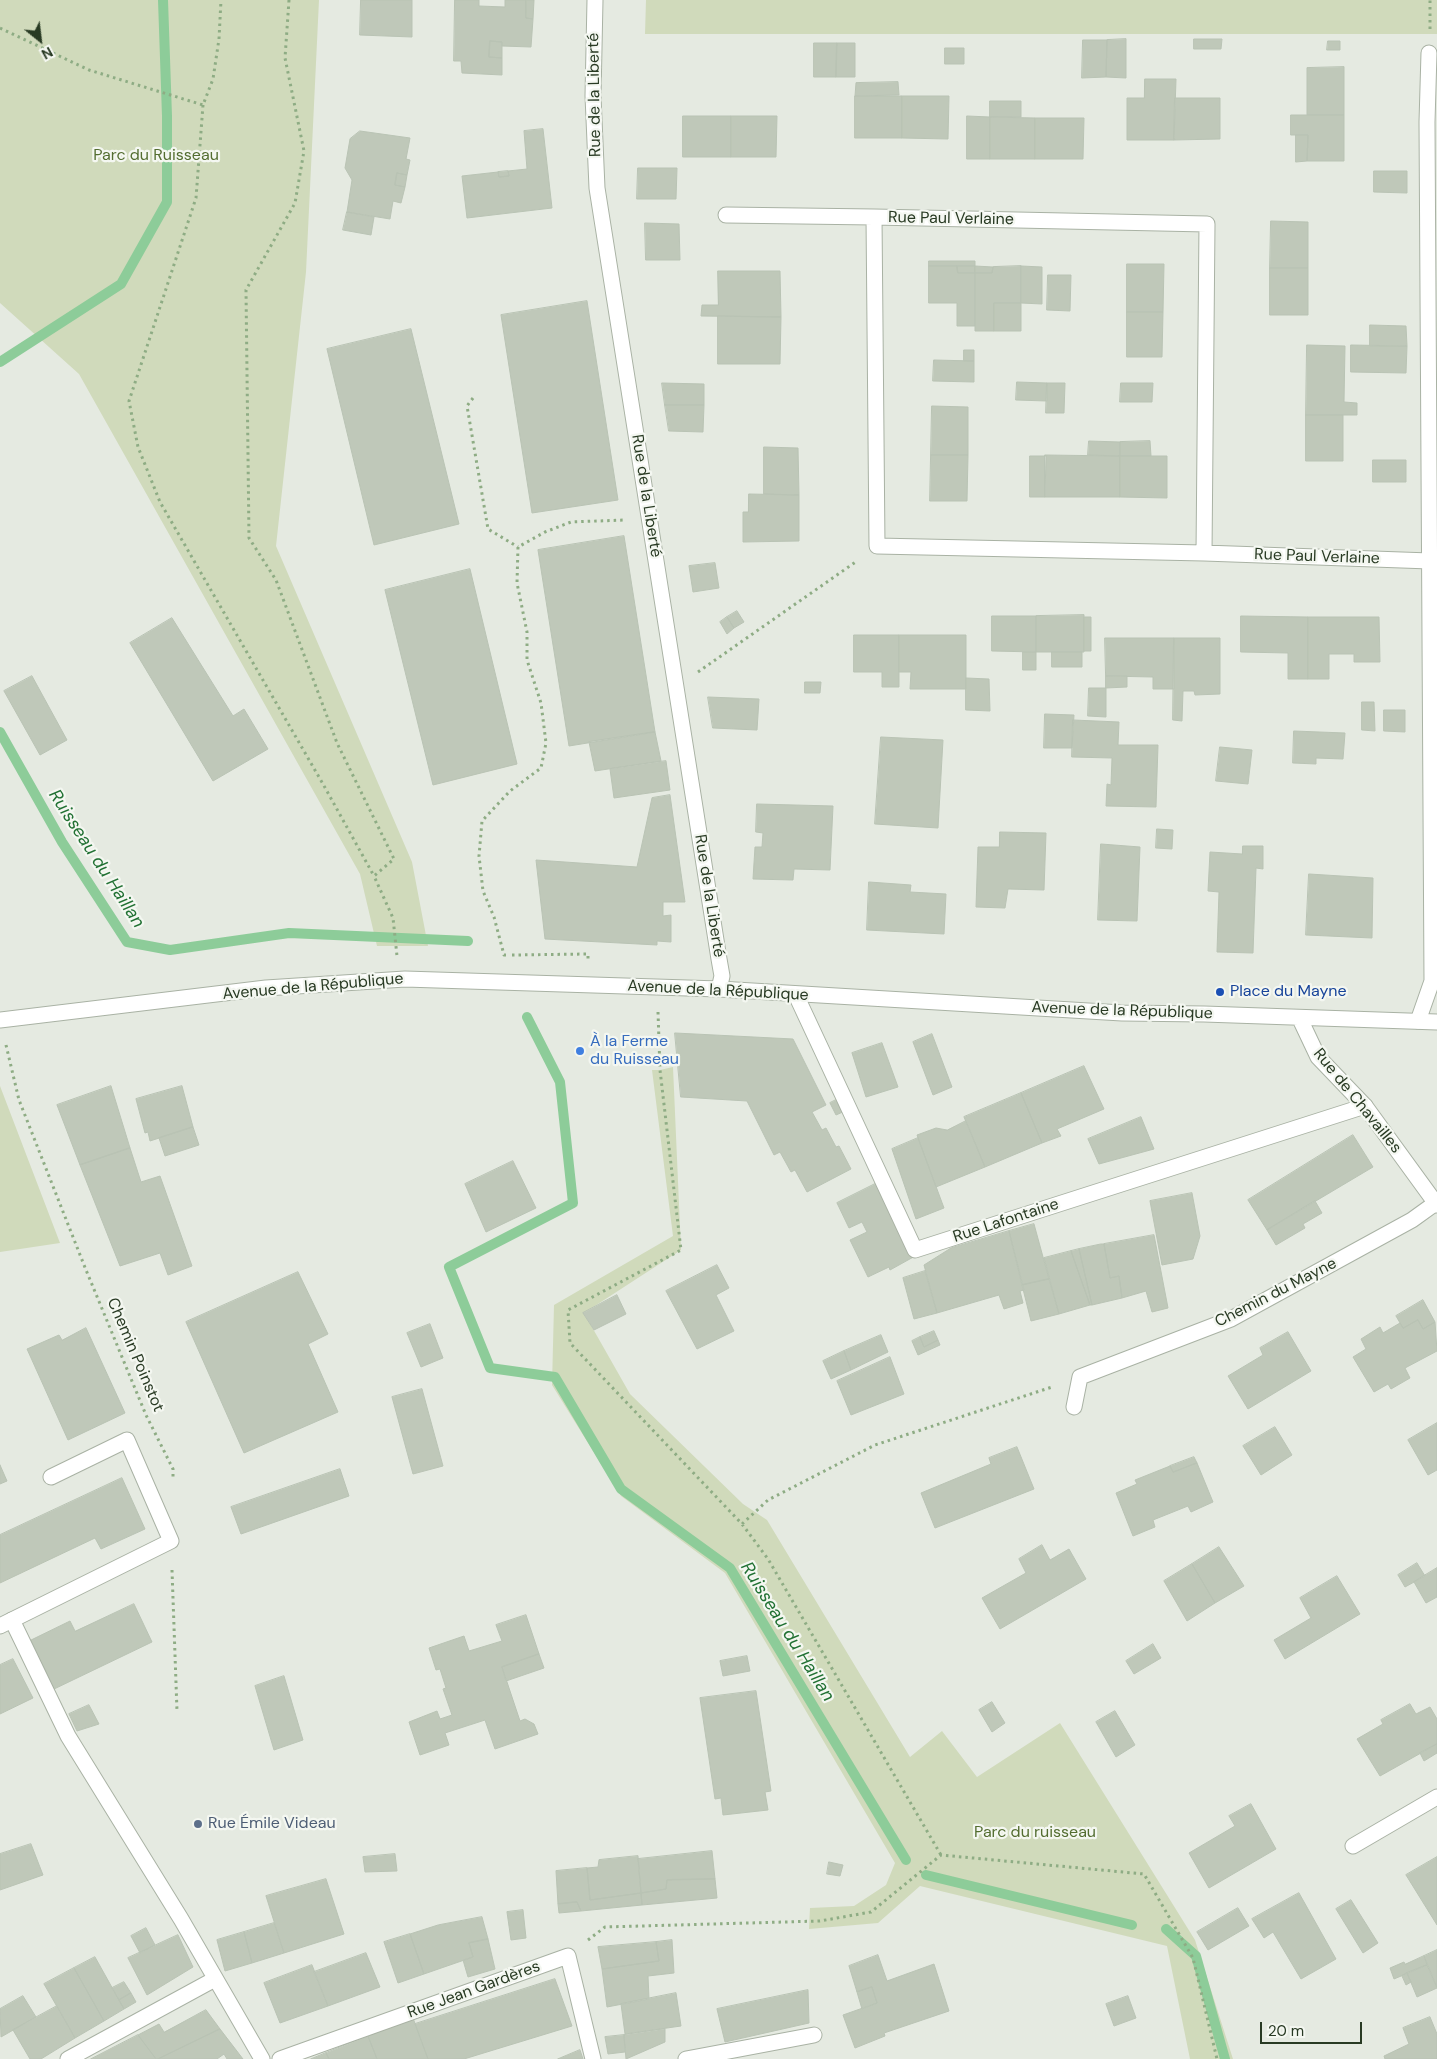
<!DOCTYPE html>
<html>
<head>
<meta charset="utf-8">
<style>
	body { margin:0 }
	#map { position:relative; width:1437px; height:2059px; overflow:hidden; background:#e5eae1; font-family:"DM Sans",sans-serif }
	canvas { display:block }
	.north { position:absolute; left:15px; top:15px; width:50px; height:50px; -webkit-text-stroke:4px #f4f7f1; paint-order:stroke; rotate:151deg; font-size:14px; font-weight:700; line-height:20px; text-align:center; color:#283a23 }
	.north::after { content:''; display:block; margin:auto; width:18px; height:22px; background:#283a23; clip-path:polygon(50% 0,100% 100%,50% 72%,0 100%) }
	.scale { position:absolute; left:1260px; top:2022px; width:102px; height:22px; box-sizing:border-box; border:2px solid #283a23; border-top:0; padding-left:6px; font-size:15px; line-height:18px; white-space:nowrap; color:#283a23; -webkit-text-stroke:4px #f4f7f1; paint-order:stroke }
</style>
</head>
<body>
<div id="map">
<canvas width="1437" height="2059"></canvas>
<div class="north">N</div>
<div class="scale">20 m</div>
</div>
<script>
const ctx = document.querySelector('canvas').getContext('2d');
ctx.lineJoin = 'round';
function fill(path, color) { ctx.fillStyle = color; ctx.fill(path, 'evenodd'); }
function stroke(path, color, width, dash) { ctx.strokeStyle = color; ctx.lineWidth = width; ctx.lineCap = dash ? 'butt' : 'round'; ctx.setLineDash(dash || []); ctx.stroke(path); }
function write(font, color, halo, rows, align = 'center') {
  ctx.font = font + ' "DM Sans",sans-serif'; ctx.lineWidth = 4.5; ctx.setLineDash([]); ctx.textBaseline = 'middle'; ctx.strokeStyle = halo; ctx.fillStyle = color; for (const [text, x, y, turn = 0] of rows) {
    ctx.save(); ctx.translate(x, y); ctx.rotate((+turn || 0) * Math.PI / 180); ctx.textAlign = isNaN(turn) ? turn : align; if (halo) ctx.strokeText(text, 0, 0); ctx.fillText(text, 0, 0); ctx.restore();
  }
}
fill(new Path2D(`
	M0 0H319L306 272 276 546 412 862 428 946H377L360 874 79 374 0 303Z
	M646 0H1437V34H645Z
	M673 1067 681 1250 584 1313 630 1394 743 1504 767 1520 910 1757 942 1731 977 1777 1060 1723 1195 1940 1233 2059H1190L1167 1946 920 1886 878 1923 809 1929 810 1908 854 1906 886 1885 895 1863 725 1573 621 1496 552 1385 554 1305 673 1236 652 1070H660Z
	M0 1086 60 1243 0 1252Z`), '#d0dabb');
stroke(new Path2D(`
	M0 362 121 284 167 202V116L163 0
	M0 732 62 842 127 942 170 950 289 933 468 941
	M527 1017 560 1082 573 1203 449 1267 490 1368 555 1377 621 1489 730 1568 906 1860
	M926 1875 1132 1925
	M1166 1929 1196 1956 1225 2059`), '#8dcc99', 10);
const building = new Path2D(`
	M361 0H412V37L360 35Z
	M455 0H479V6L505 7V0H526V18L533 19 531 47 502 46V42L490 41 489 57 502 58V75L462 73 461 61H454Z
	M526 0H534L533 19 526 18Z
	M1126 39V78L1106 77 1107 40Z
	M1194 39H1222L1221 49H1194Z
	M1083 40H1107L1106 77 1082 78Z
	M490 41 502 42V58L489 57Z
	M1328 41H1340V50H1327Z
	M814 43H837L836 77H814Z
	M837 43H855V77H836Z
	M945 48H964V64H945Z
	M1344 67V115H1307V68Z
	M1145 79H1176L1174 140H1127V98H1144Z
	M898 82 899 95 855 96 856 83Z
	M855 96H902V138H855Z
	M902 96H949L948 139 902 138Z
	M1175 98H1220V139L1174 140Z
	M990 101H1021V117H990Z
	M1291 115H1344V161H1307L1308 135H1291Z
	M683 116H731V157H683Z
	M731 116H777L776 157H731Z
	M967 116 990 117V159H967Z
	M990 117 1035 118V159H990Z
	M1035 118H1084L1083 159H1035Z
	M543 129 552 208 467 218 462 176 498 172 499 177 509 176 508 171 527 169 524 131Z
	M360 131 410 138 406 159 410 160 407 175 397 173 395 185 405 187 401 203 393 201 390 219 347 212 352 180 345 168 350 139Z
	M1296 135H1308L1307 161 1296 162Z
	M638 168H677L676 199H637Z
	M508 171 509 176 499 177 498 172Z
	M1374 171H1407V193L1374 192Z
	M397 173 407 175 405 187 395 185Z
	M347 212 374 217 371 235 343 230Z
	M1271 221 1308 222V268H1270Z
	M645 223 679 224 680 260H646Z
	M929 261H975V266H929Z
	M1127 264H1164L1163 312H1127Z
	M929 266H957L958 273H975V326H957V303H929Z
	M957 266H975V273H958Z
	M975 266 993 267 992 273H975Z
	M1021 266 1042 267V304L1021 303Z
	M1021 266V303H994V331H975V273H992L993 267Z
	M1270 268H1308V315H1270Z
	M718 271H780L781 317 701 316 702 305H718Z
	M1048 275H1071L1070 311 1047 310Z
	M587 301 618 500 532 513 501 315Z
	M994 303H1021V331H994Z
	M1127 312H1163L1162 357H1127Z
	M718 316 781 317 780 364H718Z
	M1370 325 1406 326 1407 346H1370Z
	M411 329 459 524 374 545 327 349Z
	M1307 345 1345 346 1344 402 1357 403V415H1306Z
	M1351 345 1407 346 1406 373 1351 372Z
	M964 350H974V361H964Z
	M934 360 974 361V382L933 381Z
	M1017 382 1047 383V401L1016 400Z
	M662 383 704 384V405H665Z
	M1047 383H1065L1064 413H1046Z
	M1121 383H1153L1152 402H1120Z
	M665 405H704L703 432 669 431Z
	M932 406 968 407V455H931Z
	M1306 415H1343V461H1306Z
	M1089 441 1120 442V456L1088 455Z
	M1150 441 1151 456H1120V442Z
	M764 447 798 448 799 495 764 494Z
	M931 455H968L967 501H930Z
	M1045 455 1120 456V497H1045Z
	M1030 456H1046L1045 497H1030Z
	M1120 456H1167V498L1120 497Z
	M1373 460H1406V482H1373Z
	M749 494 799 495V541L743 542V512H748Z
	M624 536 655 732 569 746 538 550Z
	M715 563 719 588 693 592 689 566Z
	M470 569 517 764 433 785 385 590Z
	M737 611 744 622 734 628 727 617Z
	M1084 615V652H1036V616Z
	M992 616H1036V652L992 651Z
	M1241 616 1308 617V679H1288V653L1241 652Z
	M727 617 734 628 727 634 720 622Z
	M1084 617H1091V651H1084Z
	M1308 617H1379L1380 662H1354V654H1329V679H1308Z
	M172 618 233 716 244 709 268 749 213 781 130 643Z
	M854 635H899V687H882V672H854Z
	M899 635H966V689H910L911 672H899Z
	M1105 638H1174V689H1153V677L1106 676Z
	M1174 638H1220V694L1195 695 1194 691H1183L1182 721 1173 720Z
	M1023 652H1036V670H1023Z
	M1052 652H1082V667H1052Z
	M32 676 67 740 40 755 4 691Z
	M1106 676H1127V687L1106 688Z
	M966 678 989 679 990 711 966 710Z
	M805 682H821L820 693H805Z
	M1089 688H1106V717L1088 716Z
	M708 697 759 699 757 730 713 728Z
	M1362 702H1374L1375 731 1362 730Z
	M1384 710H1405V732L1384 731Z
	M1045 714 1074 715 1072 748H1044Z
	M1073 720 1119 722 1118 745H1158L1156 807 1106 806 1107 784 1111 785 1112 758 1072 757Z
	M1294 731 1345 733 1343 759 1316 758V764L1293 763Z
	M655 732 661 761 595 771 589 742Z
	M881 737 943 740 938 828 875 824Z
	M1220 747 1252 750 1248 784 1216 781Z
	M666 761 670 790 614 798 610 769Z
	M670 795 685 902H663V916L671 915V942L657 941V945L545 939 536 860 637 867 652 798Z
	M757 804 833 806 830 870 794 869 793 880 753 879 755 847H762L763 833 756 832Z
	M1157 829 1173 830 1172 849 1156 848Z
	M1000 832 1046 833 1044 890 1008 889 1005 908 976 907 978 847H999Z
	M1101 844 1140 847 1137 921 1098 920Z
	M1243 846H1263V869L1256 868 1253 953 1217 952 1219 892 1208 891 1210 852 1242 854Z
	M1309 874 1373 878 1372 938 1306 935Z
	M869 882 911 885 910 892 946 894 944 934 867 930Z
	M675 1033 793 1039 826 1105 812 1112 822 1130 826 1128 836 1147 839 1146 851 1169 807 1192 795 1170 791 1172 780 1152 774 1155 747 1101 681 1097Z
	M932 1034 952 1087 933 1095 913 1042Z
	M882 1043 898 1087 866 1097 852 1053Z
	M1084 1066 1104 1109 1057 1129 1061 1136 1042 1143 1021 1093Z
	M111 1086 130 1148 80 1165 57 1105Z
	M182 1086 193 1127 150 1141 148 1132 145 1133 136 1099Z
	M1021 1093 1042 1143 985 1167 964 1117Z
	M838 1099 845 1111 836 1115 830 1103Z
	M1141 1117 1154 1149 1099 1164 1088 1139Z
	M966 1121 985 1167 936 1187 917 1135 936 1128 947 1130Z
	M193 1127 199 1145 165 1156 159 1138Z
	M1353 1135 1373 1167 1267 1230 1248 1200Z
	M918 1138 944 1208 916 1219 892 1149Z
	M130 1148 141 1182 160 1176 192 1266 168 1275 160 1253 120 1266 80 1165Z
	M513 1161 536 1208 486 1232 465 1184Z
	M877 1183 917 1255 890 1270 889 1267 868 1277 850 1240 867 1232 862 1222 849 1228 837 1203Z
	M1192 1193 1200 1236 1193 1259 1162 1265 1150 1201Z
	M1315 1201 1322 1213 1303 1224 1305 1228 1276 1245 1267 1230Z
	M1034 1224 1049 1279 1022 1285 1009 1231Z
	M1009 1231 1024 1290 1020 1291 1023 1303 1004 1309 999 1295 937 1313 924 1265 951 1248Z
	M1154 1235 1168 1308 1152 1312 1146 1291 1122 1298 1119 1276 1110 1278 1104 1244Z
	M1101 1244H1104L1110 1278 1119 1276 1122 1298 1092 1305 1079 1249Z
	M1079 1249 1092 1305H1090L1071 1251Z
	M1071 1251 1090 1305 1059 1314 1044 1258Z
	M717 1265 729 1288 716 1295 734 1331 697 1349 666 1291Z
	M925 1271 937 1313 914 1319 903 1278Z
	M298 1272 328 1334 308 1344 338 1412 244 1453 186 1322Z
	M1049 1279 1059 1314 1031 1321 1022 1285Z
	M617 1295 626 1314 594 1330 583 1313Z
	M1423 1300 1435 1322 1423 1329 1418 1320 1403 1328 1396 1316Z
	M1418 1320 1423 1329 1435 1322 1437 1351 1405 1368 1410 1378 1391 1389 1388 1384 1374 1392 1353 1357 1366 1349 1361 1339 1380 1327 1383 1333 1400 1323 1403 1328Z
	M430 1324 443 1358 421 1367 407 1333Z
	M86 1328 125 1413 68 1440 27 1349 59 1335 62 1340Z
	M934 1331 938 1340 924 1347 920 1337Z
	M1288 1332 1311 1371 1248 1409 1228 1376 1263 1355 1260 1348Z
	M881 1335 888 1352 851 1370 844 1351Z
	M920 1337 924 1347 938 1340 940 1345 918 1355 912 1341Z
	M844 1351 851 1370 831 1379 823 1361Z
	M890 1357 904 1394 851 1415 837 1381Z
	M422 1389 443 1466 413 1474 392 1397Z
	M1437 1423V1470L1428 1475 1408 1440Z
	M1275 1427 1292 1455 1261 1475 1243 1446Z
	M1017 1447 1034 1489 935 1528 921 1493 991 1464 989 1458Z
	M1194 1457 1197 1463 1173 1472 1170 1466Z
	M1197 1463 1213 1502 1191 1512 1188 1506 1153 1520 1155 1527 1133 1536 1116 1493 1137 1484 1135 1480 1170 1466 1173 1472Z
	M0 1465 7 1481 0 1484Z
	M340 1469 349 1496 241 1534 231 1507Z
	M122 1478 145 1529 101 1549 95 1538 0 1583V1535Z
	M1042 1545 1050 1560 1069 1549 1086 1579 1000 1629 982 1598 1026 1573 1019 1559Z
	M1219 1547 1244 1586 1215 1603 1192 1564Z
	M1417 1563 1425 1576 1405 1587 1398 1575Z
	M1192 1564 1215 1603 1187 1621 1164 1581Z
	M1437 1568V1597L1426 1603 1414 1582Z
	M1337 1576 1360 1614 1285 1659 1274 1640 1311 1618 1300 1598Z
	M134 1604 152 1642 52 1690 27 1642 70 1621 75 1631Z
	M526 1615 539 1654 502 1667 520 1721 525 1719 534 1724 538 1734 495 1749 485 1720 445 1733 449 1745 420 1755 409 1722 437 1711 440 1719 452 1715 443 1689 446 1688 440 1669 436 1670 429 1648 464 1636 469 1651 502 1641 496 1625Z
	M1153 1644 1161 1658 1134 1674 1126 1661Z
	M539 1654 544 1668 506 1681 502 1667Z
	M747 1656 750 1671 723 1676 720 1661Z
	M13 1659 33 1698 0 1714V1665Z
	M284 1676 303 1740 274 1750 255 1686Z
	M756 1691 771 1791 765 1792 768 1810 723 1815 721 1798 715 1799 700 1698Z
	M992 1702 1005 1723 992 1732 979 1710Z
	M1410 1704 1416 1714 1430 1707 1437 1719V1744L1380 1776 1357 1739 1383 1724 1381 1720Z
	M89 1705 99 1724 77 1731 69 1714Z
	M1115 1711 1135 1745 1116 1757 1096 1722Z
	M1437 1744V1753L1424 1761 1420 1753Z
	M1251 1804 1276 1849 1209 1888 1189 1853 1235 1826 1229 1816Z
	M31 1844 43 1875 0 1890V1854Z
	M712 1851 715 1879 667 1880 666 1889 641 1893 638 1859Z
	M395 1854 397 1871 365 1872 363 1857Z
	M638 1856 641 1893 590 1900 587 1868 598 1867 599 1860Z
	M1437 1857V1925L1406 1875Z
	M829 1862 843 1865 840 1876 827 1874Z
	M587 1868 590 1900 641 1893 642 1905 581 1911 577 1902 558 1904 556 1871Z
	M326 1879 344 1934 284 1953 266 1896Z
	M715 1879 717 1898 642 1905 641 1893 666 1889 667 1880Z
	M1299 1893 1336 1959 1301 1979 1273 1932 1264 1938 1252 1919Z
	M1351 1900 1378 1943 1363 1953 1336 1909Z
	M577 1902 581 1911 559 1913 558 1904Z
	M1238 1908 1249 1926 1208 1950 1197 1932Z
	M523 1910 526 1938 511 1940 507 1912Z
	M482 1917 488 1939 469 1943 473 1957 424 1974 410 1934 438 1925Z
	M274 1923 284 1953 252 1963 244 1932Z
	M146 1928 155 1945 140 1953 131 1936Z
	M244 1932 252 1963 225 1971 217 1940Z
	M410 1934 424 1974 398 1983 384 1942Z
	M178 1935 193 1967 147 1995 128 1958Z
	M488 1939 495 1969 468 1977 463 1960 473 1957 469 1943Z
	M672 1940 674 1973 648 1976 649 1999 607 2007 602 1969 659 1961 656 1942Z
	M656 1942 659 1961 602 1969 598 1947Z
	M1437 1950V1987L1424 1956Z
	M366 1953 380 1987 328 2006 314 1972Z
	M878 1955 887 1981 934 1964 949 2011 884 2033 885 2036 855 2048 843 2015 877 2003 872 1987 857 1992 849 1966Z
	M1424 1956 1427 1965 1394 1979 1390 1968 1404 1962 1405 1964Z
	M95 1957 124 2009 104 2021 74 1968Z
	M312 1965 328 2006 280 2023 264 1983Z
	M1427 1965 1437 1988 1417 1997 1407 1973Z
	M74 1968 104 2021 75 2038 44 1984Z
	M1407 1973 1411 1982 1406 1985 1402 1976Z
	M555 1979 572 2026 464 2059H428L415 2024Z
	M124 1982 131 1993 119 2000 112 1988Z
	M872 1987 877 2003 862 2009 857 1992Z
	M808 1990 809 2023 725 2042 717 2009Z
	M131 1993 136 2002 124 2009 119 2000Z
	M676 1993 681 2026 625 2034 621 2004Z
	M23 1996 36 2017 1 2037 0 2009Z
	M1128 1996 1136 2018 1114 2026 1106 2004Z
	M57 2006 75 2038 41 2059H30L13 2030Z
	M206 2010 220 2029 158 2059H156L138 2035 159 2024 164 2032Z
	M1430 2017 1437 2034V2059H1385L1384 2056 1409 2044 1403 2028Z
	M413 2018 428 2059H377L368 2036Z
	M220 2029 243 2059H227L224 2054 217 2059H158Z
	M665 2029V2042L626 2059 624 2035Z
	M138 2035 156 2059H91Z
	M624 2035 625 2052 608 2054 605 2037Z
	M368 2036 377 2059H329L326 2053Z
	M580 2050 583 2059H558Z
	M326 2053 329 2059H311Z`);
fill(building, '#bfc8b9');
stroke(building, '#b9c3b4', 1);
const service = new Path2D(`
	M796 995 915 1250 1365 1106
	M0 1626 171 1541 127 1440 51 1477`);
const pedestrian = new Path2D(`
	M12 1620 68 1736 181 1919 262 2059
	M68 2059 215 1979
	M280 2059 568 1956 593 2059
	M686 2059 814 2035`);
const minor = new Path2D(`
	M595 0 593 96 597 188 719 959 722 976 719 989
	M726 215 874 217
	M1204 553 1207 224 874 217 877 546 1204 553 1430 561
	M1418 1021 1432 981 1427 122 1429 53
	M1074 1407 1080 1377 1231 1319 1412 1220 1437 1202
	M1353 1846 1437 1797`);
const tertiary = new Path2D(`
	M1300 1019 1318 1057 1365 1106 1437 1205
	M0 1020 266 988 405 979 719 989 1122 1013 1204 1014 1437 1022`);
stroke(service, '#a9b2a4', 17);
stroke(pedestrian, '#a9b2a4', 17);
stroke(minor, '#a9b2a4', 17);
stroke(tertiary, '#a9b2a4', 17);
stroke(new Path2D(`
	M289 0 285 58 304 151 295 203 246 290 249 538 276 580 337 743 394 859 374 876 393 918 397 956
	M0 28 89 70 203 105 213 79 219 39 221 0
	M1430 29V0
	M203 105 196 198 129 401 138 447 160 502 323 784 374 876
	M473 398 467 406 488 529 518 547
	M698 672 857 561
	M506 955H504L494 917 483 891 479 856 482 821 510 791 541 768 546 743 541 703 527 660V632L517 583 518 547 545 532 571 522 624 520
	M512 955 588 954V959
	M658 1012 660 1070 681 1250 568 1310 570 1343 742 1524 768 1559 941 1855
	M6 1045 19 1100 86 1270 146 1415 173 1469V1478
	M742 1524 768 1500 875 1445 1052 1387
	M172 1570 177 1711
	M588 1940 605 1927 820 1921 871 1912 941 1855 1144 1874 1193 1958 1217 2059`), '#8eac84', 3, [2.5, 4]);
stroke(service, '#fff', 15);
stroke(pedestrian, '#fff', 15);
stroke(minor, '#fff', 15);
stroke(tertiary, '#fff', 15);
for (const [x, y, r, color] of [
	[1220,992,5,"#1a4fb4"],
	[580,1051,5,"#3f7fe0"],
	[198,1824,5,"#5c6f8a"]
]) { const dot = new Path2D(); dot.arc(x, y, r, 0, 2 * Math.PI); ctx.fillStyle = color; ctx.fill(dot); stroke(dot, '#f4f7f1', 2); }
write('16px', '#283a23', '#f4f7f1', [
	["Rue de la Liberté",595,95,-91],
	["Rue Paul Verlaine",951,219,1],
	["Rue de la Liberté",646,496,81],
	["Rue Paul Verlaine",1317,557,2],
	["Rue de la Liberté",709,896,81],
	["Avenue de la République",313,987,-5],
	["Avenue de la République",718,991,3],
	["Avenue de la République",1122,1011,2],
	["Rue de Chavailles",1357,1101,51],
	["Rue Lafontaine",1006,1221,-18],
	["Chemin du Mayne",1276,1293,-27],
	["Chemin Poinstot",135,1355,67],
	["Rue Jean Gardères",474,1990,-20]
]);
write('16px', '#536d30', '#f4f7f1', [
	["Parc du Ruisseau",156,156],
	["Parc du ruisseau",1035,1833]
]);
write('16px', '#164399', '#f4f7f1', [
	["Place du Mayne",1230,992]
], 'left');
write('16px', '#366cbe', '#f4f7f1', [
	["À la Ferme",590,1042],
	["du Ruisseau",590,1060]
], 'left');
write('16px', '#4e5e75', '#f4f7f1', [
	["Rue Émile Videau",208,1824]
], 'left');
write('italic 18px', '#217133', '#f4f7f1', [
	["Ruisseau du Haillan",96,859,57],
	["Ruisseau du Haillan",787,1632,58]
]);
</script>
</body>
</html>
